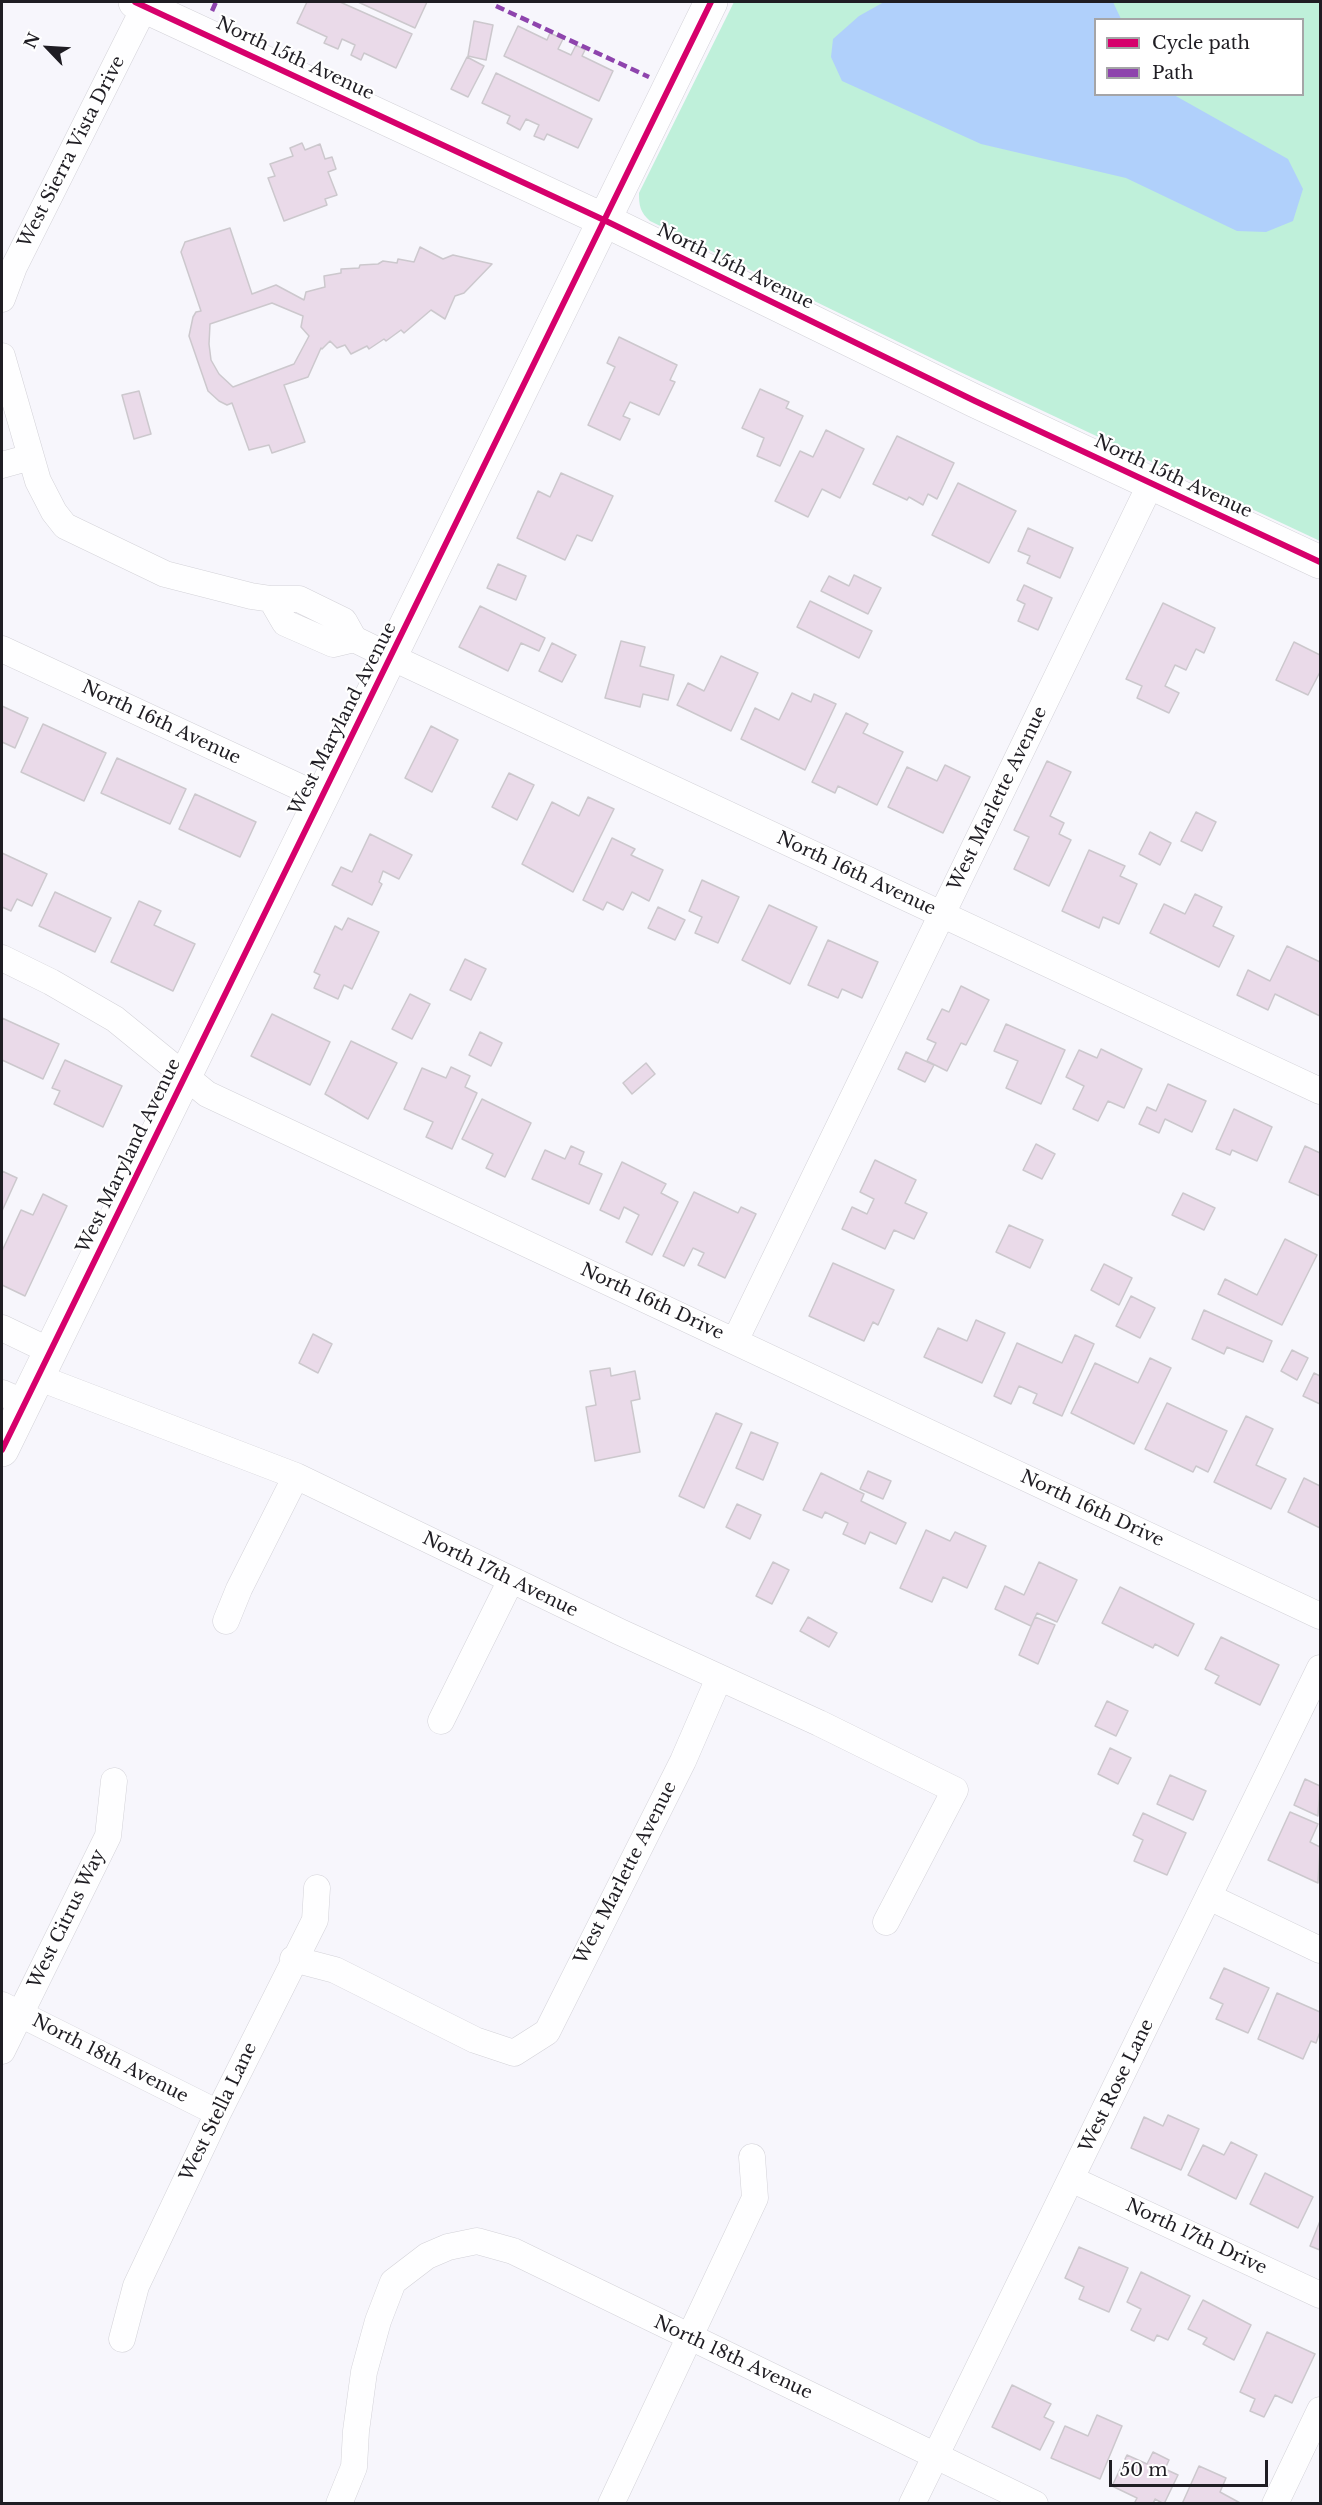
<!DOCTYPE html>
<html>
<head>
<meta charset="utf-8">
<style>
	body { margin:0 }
	#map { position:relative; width:1322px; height:2505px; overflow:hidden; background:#f7f6fc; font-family:"Libre Baskerville",serif }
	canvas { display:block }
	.frame { position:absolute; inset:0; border:3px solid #1f1d23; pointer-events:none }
	.legend { position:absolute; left:1094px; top:18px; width:210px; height:78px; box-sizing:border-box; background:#fff; border:2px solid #a5a5a7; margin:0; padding:8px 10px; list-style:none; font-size:18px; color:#1f1d23 }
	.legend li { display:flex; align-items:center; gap:12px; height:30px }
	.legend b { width:30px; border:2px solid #a5a5a7 }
	.north { position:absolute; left:18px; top:18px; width:60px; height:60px; -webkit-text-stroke:4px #fff; paint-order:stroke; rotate:295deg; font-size:16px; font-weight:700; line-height:24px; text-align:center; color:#1f1d23 }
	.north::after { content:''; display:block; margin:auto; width:21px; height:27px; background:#1f1d23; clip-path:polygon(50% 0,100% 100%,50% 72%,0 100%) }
	.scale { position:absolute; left:1109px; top:2460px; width:159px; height:27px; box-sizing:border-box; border:3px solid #1f1d23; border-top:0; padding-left:8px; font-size:18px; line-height:21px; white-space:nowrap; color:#1f1d23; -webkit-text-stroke:4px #fff; paint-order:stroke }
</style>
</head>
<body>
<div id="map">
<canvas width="1322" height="2505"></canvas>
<div class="frame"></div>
<ul class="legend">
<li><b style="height:8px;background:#d6006c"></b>Cycle path</li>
<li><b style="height:8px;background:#8e44ad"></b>Path</li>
</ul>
<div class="north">N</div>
<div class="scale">50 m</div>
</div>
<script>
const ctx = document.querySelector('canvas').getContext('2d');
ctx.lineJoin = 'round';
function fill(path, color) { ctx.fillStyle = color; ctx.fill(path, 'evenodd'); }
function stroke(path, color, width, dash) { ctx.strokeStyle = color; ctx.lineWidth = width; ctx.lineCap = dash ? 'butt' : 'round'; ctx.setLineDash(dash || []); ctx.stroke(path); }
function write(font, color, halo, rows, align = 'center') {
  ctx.font = font + ' "Libre Baskerville",serif'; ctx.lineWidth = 4.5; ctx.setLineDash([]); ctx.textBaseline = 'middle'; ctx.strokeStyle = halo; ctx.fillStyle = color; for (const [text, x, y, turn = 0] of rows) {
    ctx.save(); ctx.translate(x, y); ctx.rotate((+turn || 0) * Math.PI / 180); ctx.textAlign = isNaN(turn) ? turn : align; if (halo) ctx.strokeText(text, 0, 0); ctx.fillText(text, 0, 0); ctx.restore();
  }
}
fill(new Path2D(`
	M734 2H1320V541L960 372 650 221C640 212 639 206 639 193ZM1096 20H1302V94H1096Z`), '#bff0da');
fill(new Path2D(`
	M884 2H1113L1121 19 1096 20V94L1174 95 1288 159 1303 189 1293 221 1266 232 1237 231 1126 178 981 144 842 81 831 57 833 39 859 16Z`), '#b0d0fb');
const building = new Path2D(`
	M307 2H340L412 34 396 68 364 53 361 60 351 55 355 45 342 39 338 49 324 43 327 37 297 23Z
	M358 2H427L415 28Z
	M474 21 493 25 486 60 468 56Z
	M518 26 547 40 550 33 563 39 558 49 571 55 576 45 585 50 582 56 613 71 599 101 504 56Z
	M467 57 484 66 468 97 451 89Z
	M496 73 592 119 578 148 547 134 544 140 534 136 539 125 526 119 520 130 507 123 510 116 482 103Z
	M302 143 305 150 320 144 325 159 332 157 336 169 328 172 337 195 325 199 327 205 284 221 268 178 275 176 270 164 293 156 290 148Z
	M230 228 252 294 276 285 304 300 306 292 325 287 324 276 341 273V269L359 268 360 265 378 264 383 261 397 263 398 259 414 262 420 247 443 259 453 255 492 264 464 293 455 296 445 319 431 310 404 333 401 330 386 341 384 339 369 349 367 346 351 354 345 345 337 348 330 341 322 349 321 348 308 377 284 385 305 442 272 453 269 445 249 450 232 403 227 405 219 401 208 391 189 336 193 317 196 312 201 311 181 252 185 242ZM272 303 303 316 301 327 309 336 294 364 233 387 219 374 211 360 209 344 210 324Z
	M619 337 677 365 670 380 675 382 659 415 630 402 623 416 630 419 620 440 588 425 615 367 607 363Z
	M760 389 789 402 786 408 803 416 780 466 757 456 764 438 742 428Z
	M139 391 151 434 134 439 122 395Z
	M826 430 864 449 840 498 822 489 808 517 775 501 800 451 813 457Z
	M897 436 954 463 937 499 928 494 923 505 909 497 907 500 873 484Z
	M561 473 613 496 592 541 577 535 565 560 517 538 538 491 550 497Z
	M958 483 1016 511 989 563 932 535Z
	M1028 528 1073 548 1060 578 1027 563 1030 556 1018 551Z
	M498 564 526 576 516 600 487 588Z
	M854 575 881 588 868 614 821 591 829 576 849 586Z
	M1024 585 1052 598 1038 630 1018 621 1025 604 1017 600Z
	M810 601 872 631 859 658 797 627Z
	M1163 603 1215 628 1204 653 1196 649 1186 670 1175 665 1165 686 1179 693 1169 713 1137 698 1142 686 1126 679Z
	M480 606 545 638 539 651 521 643 508 671 459 647Z
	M621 641 645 647 640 666 674 675 668 700 643 694 640 707 605 698Z
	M1294 642 1320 655V672L1308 695 1276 680Z
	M552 643 576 655 562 682 539 671Z
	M721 656 758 673 731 731 677 705 688 683 704 691Z
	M792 693 811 702 814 694 836 704 805 770 741 739 755 708 779 720Z
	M2 706 28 718 15 748 2 742Z
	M846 713 868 724 863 733 903 752 877 805 838 786 835 793 812 782Z
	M43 724 106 753 84 801 21 772Z
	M431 726 458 740 432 792 405 778Z
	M117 758 186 789 170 824 101 793Z
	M1047 761 1071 772 1050 816 1064 823 1059 834 1071 840 1049 886 1014 869 1029 837 1014 830Z
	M945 765 970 777 943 833 888 807 907 767 937 781Z
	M509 773 534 785 517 820 492 807Z
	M195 794 256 822 240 857 179 829Z
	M588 797 614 809 573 892 522 864 552 802 579 816Z
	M1196 812 1216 822 1202 851 1181 841Z
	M1150 832 1171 843 1160 865 1139 854Z
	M370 834 412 855 399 879 383 871 379 882 382 884 372 905 332 885 341 867 352 872Z
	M612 838 635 849 631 855 663 870 649 901 632 892 623 910 607 902 603 910 583 900Z
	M1089 850 1125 866 1120 876 1137 884 1119 924 1103 917 1099 928 1062 911Z
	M2 853 47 874 32 906 17 899 11 911 2 907Z
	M702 880 739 897 718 943 695 933 702 917 689 911Z
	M55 892 111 918 95 952 39 926Z
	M1195 894 1222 907 1213 926 1234 936 1219 967 1150 933 1164 904 1185 914Z
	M139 901 161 911 154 925 195 944 173 991 111 962Z
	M769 905 817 927 790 984 742 960Z
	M658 907 685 920 675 940 648 928Z
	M348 918 379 932 352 989 344 985 338 999 314 988 320 975 314 972 335 926 342 930Z
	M828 940 878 962 862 998 842 989 838 998 808 985Z
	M1287 946 1320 962V1016L1275 994 1268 1010 1237 995 1248 970 1270 981Z
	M465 959 486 969 471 1000 450 990Z
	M961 986 989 1000 966 1045 961 1043 947 1071 927 1061 936 1043 927 1039 942 1009 949 1012Z
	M410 994 430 1004 412 1039 392 1029Z
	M272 1014 330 1042 310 1085 251 1056Z
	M2 1018 59 1044 43 1079 2 1060Z
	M1006 1024 1065 1050 1041 1104 1006 1088 1018 1061 994 1051Z
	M480 1032 502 1043 491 1066 469 1055Z
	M351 1041 397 1063 368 1119 325 1094Z
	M1101 1049 1142 1069 1124 1108 1108 1101 1098 1121 1073 1109 1084 1086 1066 1077 1079 1050 1097 1058Z
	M906 1052 934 1065 925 1082 898 1069Z
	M65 1060 122 1086 103 1127 54 1104 60 1091 52 1088Z
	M646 1063 655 1074 632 1094 623 1083Z
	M451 1067 470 1076 465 1087 477 1093 452 1149 426 1137 433 1122 404 1109 422 1068 446 1078Z
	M1168 1084 1206 1101 1192 1132 1165 1119 1159 1133 1139 1124 1147 1107 1156 1111Z
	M482 1099 531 1123 505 1177 486 1168 493 1154 462 1139Z
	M1234 1109 1272 1127 1257 1161 1232 1150 1230 1155 1216 1149Z
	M1036 1144 1055 1154 1042 1179 1023 1170Z
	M571 1146 584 1152 579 1164 602 1174 589 1204 532 1179 545 1150 565 1159Z
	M1305 1146 1320 1153V1196L1289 1182Z
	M875 1160 916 1180 905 1203 927 1213 914 1239 894 1230 885 1249 842 1229 852 1207 867 1214 874 1199 860 1192Z
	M622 1162 666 1184 661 1193 678 1202 652 1255 626 1242 639 1215 624 1207 619 1219 600 1210Z
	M2 1171 17 1178 2 1211Z
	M694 1192 738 1213 741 1207 756 1214 725 1278 698 1265 704 1253 693 1248 684 1266 663 1256Z
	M1183 1193 1215 1208 1204 1230 1172 1215Z
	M43 1194 67 1206 25 1296 2 1285V1251L21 1210 33 1215Z
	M1009 1225 1043 1240 1030 1268 996 1252Z
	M1285 1239 1317 1255 1282 1325 1218 1294 1225 1279 1257 1295Z
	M833 1263 894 1290 878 1325 873 1322 864 1341 809 1316Z
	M1104 1264 1132 1278 1119 1305 1091 1290Z
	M1131 1296 1155 1308 1140 1338 1116 1326Z
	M1204 1310 1272 1341 1263 1362 1227 1347 1224 1354 1192 1339Z
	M976 1320 1005 1333 982 1383 924 1357 938 1328 967 1341Z
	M313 1334 332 1344 318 1373 299 1363Z
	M1075 1335 1094 1344 1062 1416 1033 1403 1037 1394 1019 1386 1011 1404 994 1396 1017 1343 1062 1363Z
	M1292 1350 1308 1358 1297 1380 1281 1371Z
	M1150 1358 1171 1368 1134 1444 1071 1413 1095 1363 1138 1383Z
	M610 1368 611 1376 635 1371 640 1399 631 1401 640 1452 595 1461 586 1407 596 1405 590 1371Z
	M1314 1373 1320 1376V1404L1303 1396Z
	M1167 1403 1227 1431 1208 1472 1196 1466 1193 1472 1145 1449Z
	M716 1413 742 1424 704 1508 679 1496Z
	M1246 1416 1273 1429 1256 1465 1286 1479 1271 1509 1214 1482Z
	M751 1432 778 1443 763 1480 736 1468Z
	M868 1471 891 1481 883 1499 860 1489Z
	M821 1473 864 1494 861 1501 906 1523 896 1544 870 1532 865 1544 843 1534 848 1523 825 1512 822 1518 803 1510Z
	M1304 1478 1320 1486V1528L1288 1512Z
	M737 1504 761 1515 750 1539 726 1527Z
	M926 1530 950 1541 955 1532 986 1546 967 1588 943 1577 932 1602 900 1588Z
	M773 1562 789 1570 772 1604 756 1596Z
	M1039 1562 1077 1580 1057 1622 1037 1613 1031 1626 995 1609 1005 1586 1024 1595Z
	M1120 1587 1194 1624 1178 1656 1155 1644 1153 1648 1102 1623Z
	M808 1617 837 1633 829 1647 800 1631Z
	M1035 1617 1055 1625 1038 1664 1019 1655Z
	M1221 1637 1279 1665 1260 1705 1215 1683 1219 1676 1205 1669Z
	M1107 1701 1128 1711 1116 1736 1095 1726Z
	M1110 1748 1131 1758 1118 1784 1098 1774Z
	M1170 1775 1206 1791 1193 1820 1157 1804Z
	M1305 1779 1320 1786 1318 1816 1294 1805Z
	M1290 1812 1318 1824 1310 1842 1320 1847 1318 1883 1268 1860Z
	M1143 1813 1186 1833 1167 1875 1134 1861 1143 1840 1133 1835Z
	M1224 1968 1269 1988 1248 2033 1216 2019 1223 2004 1210 1998Z
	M1277 1993 1320 2012V2032L1316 2043 1311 2041 1303 2059 1258 2039Z
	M1168 2115 1199 2129 1181 2170 1131 2148 1144 2117 1163 2126Z
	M1231 2142 1257 2155 1236 2199 1188 2175 1203 2145 1224 2155Z
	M1265 2173 1313 2197 1298 2228 1250 2204Z
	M1320 2221V2250L1310 2246Z
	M1079 2247 1128 2268 1109 2312 1079 2299 1084 2287 1065 2278Z
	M1141 2272 1190 2296 1168 2340 1157 2335 1154 2341 1131 2330 1141 2309 1127 2302Z
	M1203 2300 1251 2325 1234 2360 1203 2344 1207 2338 1188 2329Z
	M1267 2332 1315 2354 1292 2403 1275 2395 1264 2417 1250 2411 1255 2399 1240 2392Z
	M1012 2385 1051 2404 1044 2417 1054 2422 1040 2450 992 2427Z
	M1097 2415 1122 2426 1100 2479 1051 2458 1065 2426 1088 2436Z
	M1153 2452 1169 2460 1165 2469 1178 2475 1164 2504 1155 2499 1153 2504H1138L1135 2502 1137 2498 1112 2486 1127 2455 1147 2464Z
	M1199 2466 1226 2478 1220 2492 1242 2504H1182Z`);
fill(building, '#eadae9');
stroke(building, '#ccc8cd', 1.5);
const street = new Path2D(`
	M2 299 14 267 145 6
	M2 356 38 481 54 512 65 526 165 574 251 596 271 599H299L344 621 354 639 391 657 1320 1091
	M2 465 31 457
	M271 599 285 623 333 644 354 639
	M2 649 321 797
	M2 958 51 982 115 1019 207 1094 1320 1616
	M2 1328 50 1351
	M735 1341 1151 483
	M37 1377 296 1476 620 1632 819 1723 955 1790 886 1922
	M2 1393 25 1403
	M226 1621 239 1589 296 1476
	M441 1721 511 1580
	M1209 1897 1320 1950
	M293 1959 335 1970 475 2040 514 2053 547 2032 683 1761 719 1678
	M2 2005 218 2113
	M2 2051 108 1836 114 1781
	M1071 2179 1320 2295
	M122 2339 136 2286 218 2113 315 1920 317 1888
	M339 2504 354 2467 356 2431 364 2372 378 2321 393 2282 427 2256 448 2247 477 2241 513 2251 1035 2504
	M611 2504 755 2198 752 2157
	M912 2504 1320 1668
	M1275 2504 1320 2410`);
const secondary = new Path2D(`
	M135 2 604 220 975 401 1320 562
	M2 1450 711 2`);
stroke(street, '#d3d2d8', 27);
stroke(secondary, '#d3d2d8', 34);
stroke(street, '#fefeff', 26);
stroke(secondary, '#fefeff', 33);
stroke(new Path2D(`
	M496 6 649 77
	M212 11 216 2`), '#8e44ad', 4.5, [9, 4.5]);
stroke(new Path2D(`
	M135 2 604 220 975 401 1320 562
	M2 1450 711 2`), '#d6006c', 6);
write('18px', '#1f1d23', '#fff', [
	["North 15th Avenue",295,59,25],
	["West Sierra Vista Drive",72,152,-63],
	["North 15th Avenue",735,267,26],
	["North 15th Avenue",1173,477,25],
	["West Maryland Avenue",343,719,-63],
	["North 16th Avenue",161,723,25],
	["West Marlette Avenue",998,799,-64],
	["North 16th Avenue",856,874,25],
	["West Maryland Avenue",129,1156,-64],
	["North 16th Drive",652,1302,25],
	["North 16th Drive",1092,1509,25],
	["North 17th Avenue",500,1575,26],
	["West Marlette Avenue",626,1873,-63],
	["West Citrus Way",67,1919,-64],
	["North 18th Avenue",110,2059,27],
	["West Rose Lane",1117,2086,-64],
	["West Stella Lane",219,2112,-64],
	["North 17th Drive",1196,2237,25],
	["North 18th Avenue",733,2358,25]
]);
</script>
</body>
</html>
